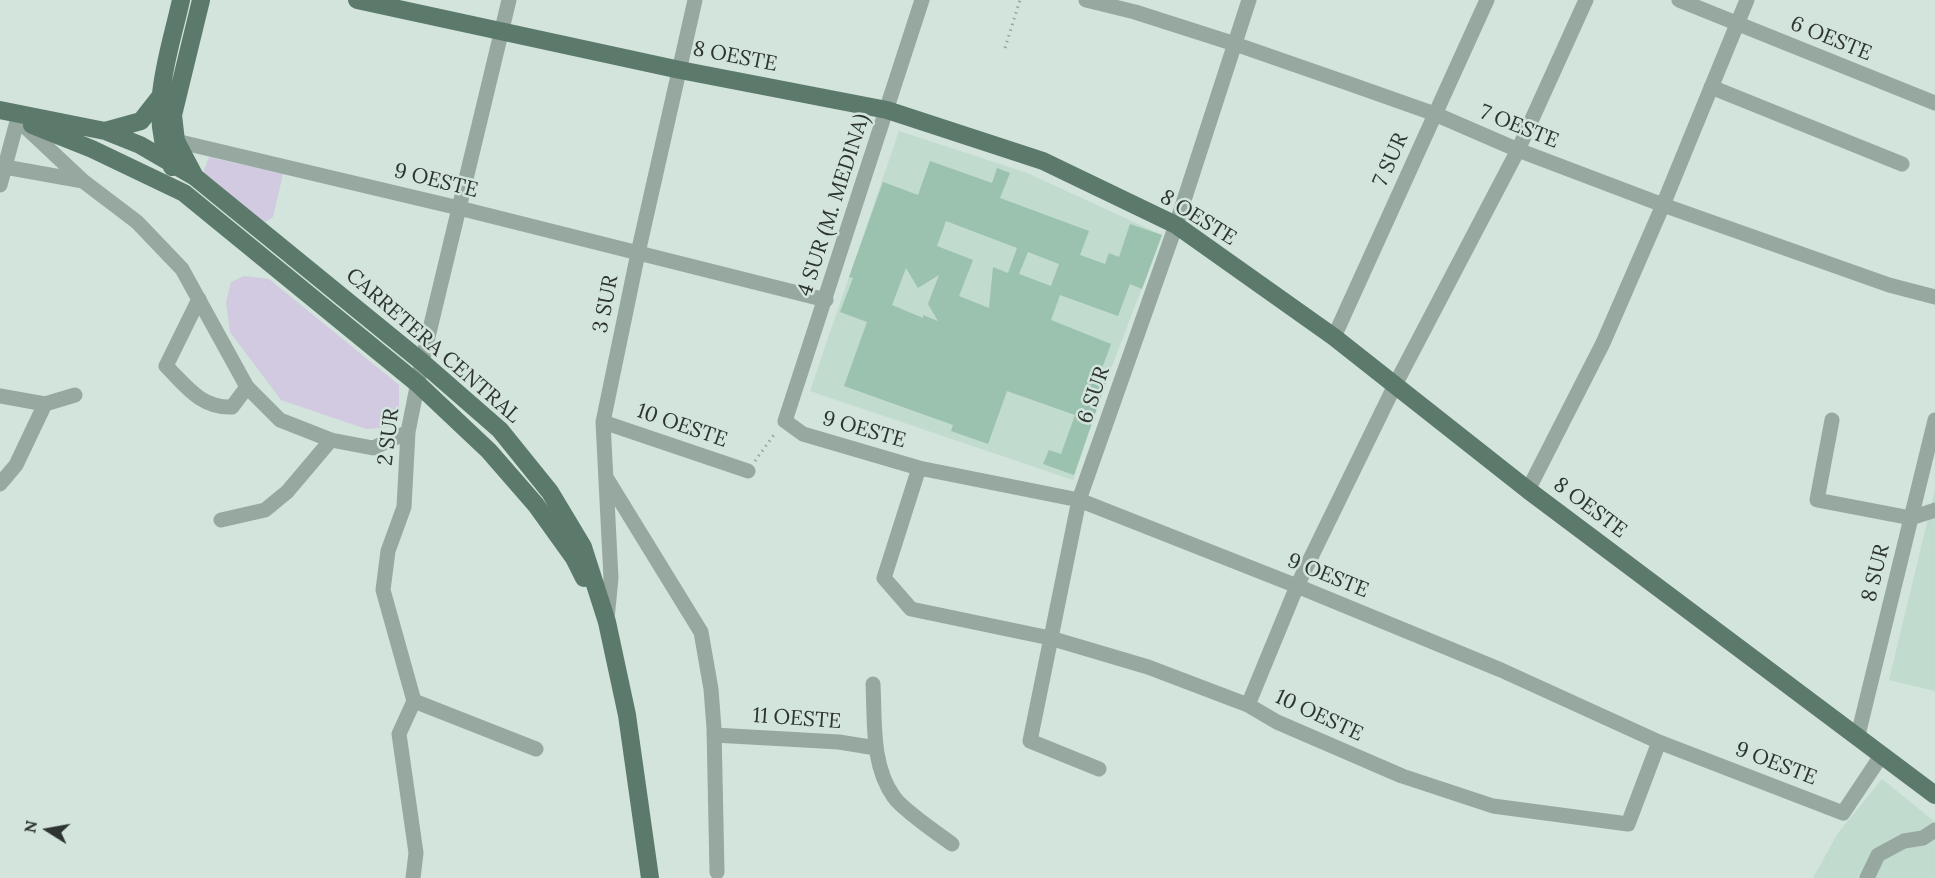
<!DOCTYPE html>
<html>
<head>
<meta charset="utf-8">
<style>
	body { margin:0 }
	#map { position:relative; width:1935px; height:878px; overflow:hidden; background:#d2e4db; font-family:Lora,serif }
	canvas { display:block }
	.north { position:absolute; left:18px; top:800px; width:60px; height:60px; -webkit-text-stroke:4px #d2e4db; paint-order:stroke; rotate:281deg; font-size:16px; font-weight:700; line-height:24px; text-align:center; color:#2d3431 }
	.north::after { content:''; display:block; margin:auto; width:21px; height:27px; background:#2d3431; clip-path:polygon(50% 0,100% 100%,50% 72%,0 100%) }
</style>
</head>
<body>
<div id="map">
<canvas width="1935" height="878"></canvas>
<div class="north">N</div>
</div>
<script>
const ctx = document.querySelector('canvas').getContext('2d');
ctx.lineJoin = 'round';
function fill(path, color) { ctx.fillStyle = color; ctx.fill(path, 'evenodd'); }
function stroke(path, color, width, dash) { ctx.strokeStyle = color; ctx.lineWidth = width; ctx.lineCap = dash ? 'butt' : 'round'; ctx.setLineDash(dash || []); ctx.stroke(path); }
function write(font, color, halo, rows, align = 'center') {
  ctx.font = font + ' Lora,serif'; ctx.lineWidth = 5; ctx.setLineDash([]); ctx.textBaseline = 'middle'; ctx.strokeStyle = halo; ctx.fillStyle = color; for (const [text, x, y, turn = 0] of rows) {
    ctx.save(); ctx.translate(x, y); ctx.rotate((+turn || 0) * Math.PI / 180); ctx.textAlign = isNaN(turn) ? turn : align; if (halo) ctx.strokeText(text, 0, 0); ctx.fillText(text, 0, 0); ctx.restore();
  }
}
fill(new Path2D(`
	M899 131 1027 173 1162 235 1106 382 1073 480 810 391Z
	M1935 490V691L1889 680Z
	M1882 779 1935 822V878H1813L1838 833Z`), '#c1dbce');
fill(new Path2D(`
	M209 157 283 174 273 217 264 223 203 173Z
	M244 276 269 279 399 385V413L389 427 366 429 281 400 230 332 226 302 231 282Z`), '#d1cae0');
fill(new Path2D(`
	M930 161 992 183 997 168 1010 173 1000 198 1089 231 1080 255 1105 264 1109 253 1119 257 1130 224 1162 235 1142 289 1130 284 1118 316 1060 295 1051 320 1111 344 1098 379 1106 382 1074 475 1043 464 1049 450 1061 454 1075 415 1007 391 988 444 951 431 953 425 844 386 867 322 840 312 853 278 849 277 883 182 918 195ZM946 221 1017 248 1008 273 993 267 989 308 959 296 973 260 937 246ZM1028 252 1059 264 1051 286 1019 274ZM906 268 918 288 939 275 928 304 938 321 923 315V318L892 305Z`), '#9ac2ae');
stroke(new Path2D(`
	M1005 48 1020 0
	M755 461 776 432`), '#98a69f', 3, [1.5, 4.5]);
stroke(new Path2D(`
	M922 0 785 421 803 434 919 468 1079 500 1297 586 1501 670 1659 742 1843 813 1881 756
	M1086 0 1135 12 1235 44 1353 85 1435 114 1518 150 1663 205 1889 285 1935 297
	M1679 0 1935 103
	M1711 87 1902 164
	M18 120 83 181
	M176 141 459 208 826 300
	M5 167 83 181 137 222 182 269 247 387 280 420 331 440 373 448 408 432
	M0 185 19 114
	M199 299 166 366C187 387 201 408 232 407L247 387
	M1334 337 1487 0
	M0 396 45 404 75 395
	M1832 420 1817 500 1911 518 1935 510
	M603 422 748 471
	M919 468 884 578 911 609 1050 638 1148 667 1248 705 1277 722 1402 776 1493 806 1628 824 1659 742
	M607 479 701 632 711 689 714 728 717 872
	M0 484 16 465 45 404
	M1528 490 1603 343 1663 205 1747 0
	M221 520 265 510 287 492 331 440
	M607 619 611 578 603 422 638 253 695 0
	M873 684C875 722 871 765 894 797 902 809 938 834 952 844
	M414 701 536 749
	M1248 705 1297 586 1395 385 1518 150 1586 0
	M714 735 839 742 876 748
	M1858 735 1935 420
	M1099 769 1030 741 1079 500 1176 225 1249 0
	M413 878 416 853 399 734 414 701 383 590 388 551 404 507 408 432 422 362 509 0
	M1867 878 1878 855 1904 841 1923 838 1935 830`), '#97a8a0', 15);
stroke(new Path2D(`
	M357 0 680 70 887 110 1043 161 1176 225 1334 337 1528 490 1935 795
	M0 110 105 131 140 145 195 177 422 362 500 430 550 492 583 547 607 622 627 715 650 878
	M32 125 92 149 184 193 418 384 489 451 536 505 574 558 584 578
	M105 131 141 121 159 98
	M172 167C146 112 169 55 181 0
	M195 177 176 141 173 115 201 0`), '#5b7a6b', 18);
write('21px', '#2d3431', '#d2e4db', [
	["6 OESTE",1831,39,22],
	["8 OESTE",735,57,11],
	["7 OESTE",1519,127,22],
	["7 SUR",1391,160,-66],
	["9 OESTE",436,181,14],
	["4 SUR (M. MEDINA)",834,205,-72],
	["8 OESTE",1198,218,32],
	["3 SUR",606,304,-79],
	["CARRETERA CENTRAL",433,346,41],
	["6 SUR",1094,395,-71],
	["10 OESTE",682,426,19],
	["9 OESTE",864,430,16],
	["2 SUR",389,437,-83],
	["8 OESTE",1590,508,37],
	["8 SUR",1876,573,-76],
	["9 OESTE",1328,576,22],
	["10 OESTE",1319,716,25],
	["11 OESTE",797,719,4],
	["9 OESTE",1776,764,21]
]);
</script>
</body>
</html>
